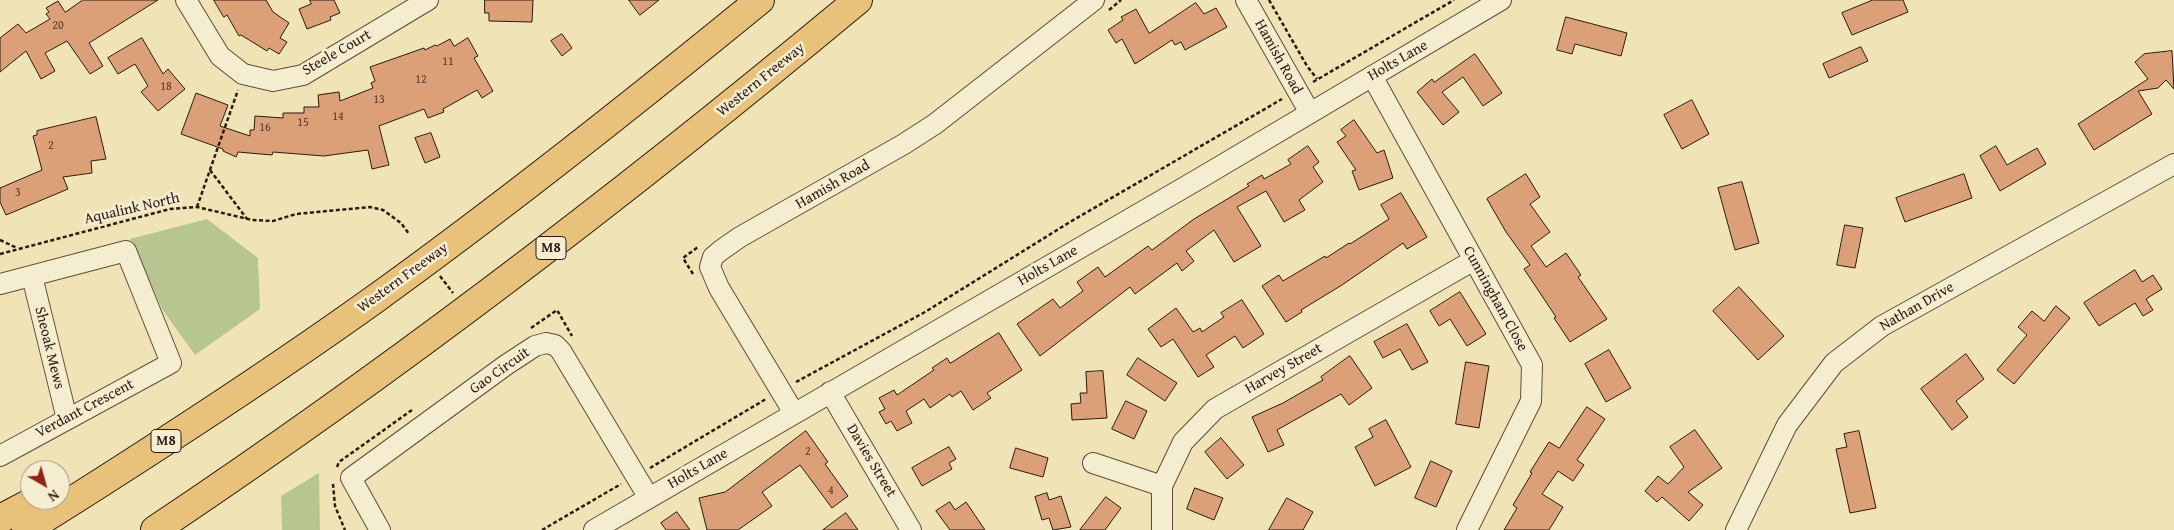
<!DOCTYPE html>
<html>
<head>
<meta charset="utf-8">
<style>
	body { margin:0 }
	#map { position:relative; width:2174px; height:530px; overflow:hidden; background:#f0e4b6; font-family:"Gentium Book Plus",serif }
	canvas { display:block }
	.north { position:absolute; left:20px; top:460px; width:50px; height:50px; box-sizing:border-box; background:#f5edd0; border:1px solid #a59884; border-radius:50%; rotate:142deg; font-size:14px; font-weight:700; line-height:20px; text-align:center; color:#2d1912 }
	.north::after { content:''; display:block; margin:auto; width:18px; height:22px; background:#8f2418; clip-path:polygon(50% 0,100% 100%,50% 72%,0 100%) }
</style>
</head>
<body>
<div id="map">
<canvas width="2174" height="530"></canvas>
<div class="north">N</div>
</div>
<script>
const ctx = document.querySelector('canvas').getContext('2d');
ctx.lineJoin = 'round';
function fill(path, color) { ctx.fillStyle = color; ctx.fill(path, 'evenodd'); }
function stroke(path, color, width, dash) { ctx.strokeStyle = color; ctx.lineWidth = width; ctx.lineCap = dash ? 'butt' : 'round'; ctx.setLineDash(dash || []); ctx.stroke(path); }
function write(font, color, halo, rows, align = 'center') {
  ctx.font = font + ' "Gentium Book Plus",serif'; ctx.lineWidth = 5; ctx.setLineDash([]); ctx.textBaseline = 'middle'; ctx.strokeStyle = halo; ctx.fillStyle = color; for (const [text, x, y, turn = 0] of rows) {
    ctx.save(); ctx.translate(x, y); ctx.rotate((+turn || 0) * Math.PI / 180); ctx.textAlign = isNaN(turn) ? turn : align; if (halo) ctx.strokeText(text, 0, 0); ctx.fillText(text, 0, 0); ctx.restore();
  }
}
fill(new Path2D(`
	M207 219 258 258 260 309 195 355 162 309 130 239Z
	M319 473 320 530H282L281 496Z`), '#b7c590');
const building = new Path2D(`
	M83 0H158L89 43 103 66 90 74 67 41 45 53 55 71 41 79 26 51 0 72V38L18 24 26 33 50 19 46 14 49 12 46 8 58 1 65 12Z
	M214 0H266L273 12 289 23 280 38 287 42 279 54 269 48 267 51 241 35 239 36 227 15 224 17Z
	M310 0H334L340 13 330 17 331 20 307 29 299 9 311 4Z
	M485 0H533L532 22 489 21V13H485Z
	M629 0H659L640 15Z
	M1873 0H1903L1908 12 1852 35 1842 13Z
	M1196 3 1204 14 1216 8 1227 27 1185 50 1181 42 1175 45 1172 40 1135 64 1122 39 1116 43 1108 30 1123 20 1121 17 1136 9 1149 33Z
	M1566 17 1627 33 1621 56 1575 44 1572 54 1557 50Z
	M562 34 572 48 562 56 551 41Z
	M142 38 163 74 168 69 185 89 158 111 141 92 148 86 135 64 118 74 108 58Z
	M468 38 478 56 474 58 493 91 482 98 477 90 443 109 444 112 428 118 424 109 379 126 389 165 372 169 368 150 324 156 273 152 272 155 238 152 236 157 223 151V149L181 134 196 93 228 105 220 126 250 136V130H254L255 116 283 118V113H304V107H319L318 95 339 92 340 101 373 88 371 83 375 81 370 67 424 48 425 50 435 45 437 46 450 39 454 46Z
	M1861 47 1868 61 1829 78 1823 64Z
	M2172 51 2174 89 2166 80 2158 88 2138 91 2152 114 2094 150 2078 124 2148 79 2135 62 2144 54Z
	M1475 54 1502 93 1483 106 1463 77 1442 92 1459 112 1443 125 1417 92 1432 79 1434 82Z
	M1692 100 1709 134 1682 149 1664 115Z
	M96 117 106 159 91 161 92 173 63 177 68 189 6 215 0 202V188L42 170 33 136 37 135V131Z
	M1354 120 1377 153 1384 150 1393 178 1359 190 1352 171 1356 170 1337 142 1346 136 1341 130Z
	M431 133 440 157 425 163 415 138Z
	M1308 146 1319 162 1313 167 1323 182 1299 200 1305 210 1284 222 1266 191 1237 207 1261 246 1234 262 1214 230 1186 251 1194 261 1182 271 1177 263 1135 294 1130 287 1040 356 1017 324 1053 299 1060 308 1083 291 1077 282 1098 267 1105 277 1148 246 1152 250 1194 219 1249 186 1247 184 1262 175 1264 179 1291 164 1288 160Z
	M1996 146 2007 165 2037 148 2046 164 2000 191 1980 156Z
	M1526 174 1540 197 1530 204 1550 232 1531 246 1546 267 1566 253 1581 275 1578 277 1607 319 1570 342 1554 318 1556 317 1524 269 1530 265 1506 232 1487 199Z
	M1964 174 1972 198 1905 222 1896 198Z
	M1742 182 1759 243 1735 250 1718 188Z
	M1401 193 1427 237 1407 249 1403 243 1342 285 1301 310 1302 312 1286 322 1262 286 1279 275 1283 281 1325 256 1326 258 1349 243 1350 244 1389 219 1381 205Z
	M1845 225 1863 228 1855 268 1837 265Z
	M2135 270 2142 282 2153 275 2162 289 2146 299 2153 310 2143 316 2135 303 2099 326 2084 303Z
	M1739 287 1784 336 1758 360 1713 311Z
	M1460 292 1486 334 1467 346 1450 319 1439 326 1430 311Z
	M1242 300 1264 334 1243 348 1235 336 1206 355 1214 367 1198 377 1173 339 1161 347 1148 329 1176 308 1193 332 1200 328 1202 332 1224 317 1221 313Z
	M2056 306 2070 318 2014 384 1997 370 2027 335 2018 327 2032 311 2044 321Z
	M1407 324 1428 362 1412 370 1400 349 1383 358 1374 342Z
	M999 333 1022 370 987 393 991 398 973 410 961 391 952 397 950 394 930 408 924 399 906 411 912 423 897 431 891 421 886 424 879 412 885 409 879 398 894 390 897 395 934 370 932 368 947 358 950 363Z
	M1609 350 1631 388 1606 402 1585 364Z
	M1966 354 1984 379 1956 401 1968 417 1952 430 1921 389Z
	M1350 356 1372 388 1349 405 1341 394 1277 430 1284 445 1268 452 1252 417 1283 403 1323 380 1321 377Z
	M1138 358 1177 383 1165 401 1127 375Z
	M1466 362 1489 366 1479 428 1456 424Z
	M1103 371 1107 418 1072 420 1071 404 1081 403 1080 393H1087L1086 372Z
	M1126 401 1147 411 1134 439 1112 429Z
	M1587 407 1605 419 1577 460 1584 465 1573 481 1558 471 1542 494 1563 507 1549 530H1504L1517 508 1513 505 1532 473 1530 472 1549 442 1559 448Z
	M1386 420 1411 467 1375 486 1355 447 1373 437 1369 429Z
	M1695 430 1722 468 1688 492 1703 505 1689 521 1662 497 1657 502 1645 491 1658 476 1668 484 1684 467 1670 447Z
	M806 431 828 462 825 464 848 496 832 508 800 465 762 492 772 506 738 530H707L699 498 725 492Z
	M1859 431 1876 508 1850 513 1836 449 1847 447 1844 434Z
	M1221 438 1244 465 1227 479 1205 452Z
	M949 447 956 459 949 463 952 469 922 486 912 468Z
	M1016 448 1048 458 1043 477 1010 468Z
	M1431 461 1452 471 1436 507 1415 498Z
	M1195 488 1223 498 1214 520 1187 509Z
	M1047 493 1049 500 1061 496 1071 527 1053 530 1049 518 1042 520 1035 497Z
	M1106 497 1121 508 1105 530H1080Z
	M1287 498 1313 512 1303 530H1269Z
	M950 502 955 510 966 502 985 530H950L936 511Z
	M677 512 690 530H666L661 523Z
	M846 513 858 530H823Z`);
fill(building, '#dba077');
stroke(building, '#2d1912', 1);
const minor = new Path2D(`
	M186 0 220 56 243 74 273 81 303 75 428 0
	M1246 0 1310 113
	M1372 76 1532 365 1531 401 1467 530
	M32 276 67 419
	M0 284 126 251 171 363 0 456
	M830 392 911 530
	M794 413 719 288 710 267 713 257 720 251 740 237 904 144 935 124 1094 0
	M1093 463 1162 486
	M380 530 351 478 506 365 535 346 546 343 555 345 561 351 649 498
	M594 530 1197 180 1501 0
	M1162 530V486L1183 442 1215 409 1474 260
	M1736 530 1787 425 1834 363 1882 326 2174 164`);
const highway = new Path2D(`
	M0 519 36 500
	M26 530C144 456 262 380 375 299 507 204 634 103 760 0
	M155 530C399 367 632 188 858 0`);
stroke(minor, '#5e4c3b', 22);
stroke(highway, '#2d1912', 30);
stroke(new Path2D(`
	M1269 0 1307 66 1317 79
	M1109 10 1121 0
	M1313 82 1454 0
	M210 170 247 219
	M197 207 238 90
	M0 240 17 248
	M0 254 170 209 197 207 252 220 273 221 296 214 370 207 383 210 401 223 409 234
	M693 274 683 258 698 247
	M440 276 453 293
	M531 328 557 310 572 336
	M796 382 925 312 1070 222 1282 99
	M337 467 339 462 412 410
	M650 468 766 399
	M333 484 335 506 345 530
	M542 530 621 484`), '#2d1912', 2.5, [4, 2.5]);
stroke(minor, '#f5edd0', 20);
stroke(highway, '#e8c27b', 28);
write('12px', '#583b2b', null, [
	["20",58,26],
	["11",448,62],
	["12",421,80],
	["18",166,87],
	["13",379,100],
	["14",338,117],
	["15",303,123],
	["16",265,128],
	["2",51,146],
	["3",18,193],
	["2",808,452],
	["4",831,491]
]);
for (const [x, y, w] of [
	[551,248,30],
	[166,441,30]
]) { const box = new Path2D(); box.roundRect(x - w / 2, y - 11.5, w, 23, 4); ctx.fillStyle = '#f5edd0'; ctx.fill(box); stroke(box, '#2d1912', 1); }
write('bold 14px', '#2d1912', null, [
	["M8",551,248],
	["M8",166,441]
]);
write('15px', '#2d1912', '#f5edd0', [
	["Steele Court",337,53,-30],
	["Hamish Road",1278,57,61],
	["Holts Lane",1398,61,-30],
	["Western Freeway",761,80,-39],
	["Hamish Road",833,185,-30],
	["Aqualink North",132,209,-13],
	["Holts Lane",1048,266,-30],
	["Western Freeway",403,278,-36],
	["Cunningham Close",1495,299,61],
	["Nathan Drive",1917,307,-30],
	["Sheoak Mews",49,348,76],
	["Harvey Street",1284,369,-30],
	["Gao Circuit",500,371,-35],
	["Verdant Crescent",85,409,-28],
	["Davies Street",871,461,59],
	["Holts Lane",698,469,-30]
]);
</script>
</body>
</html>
